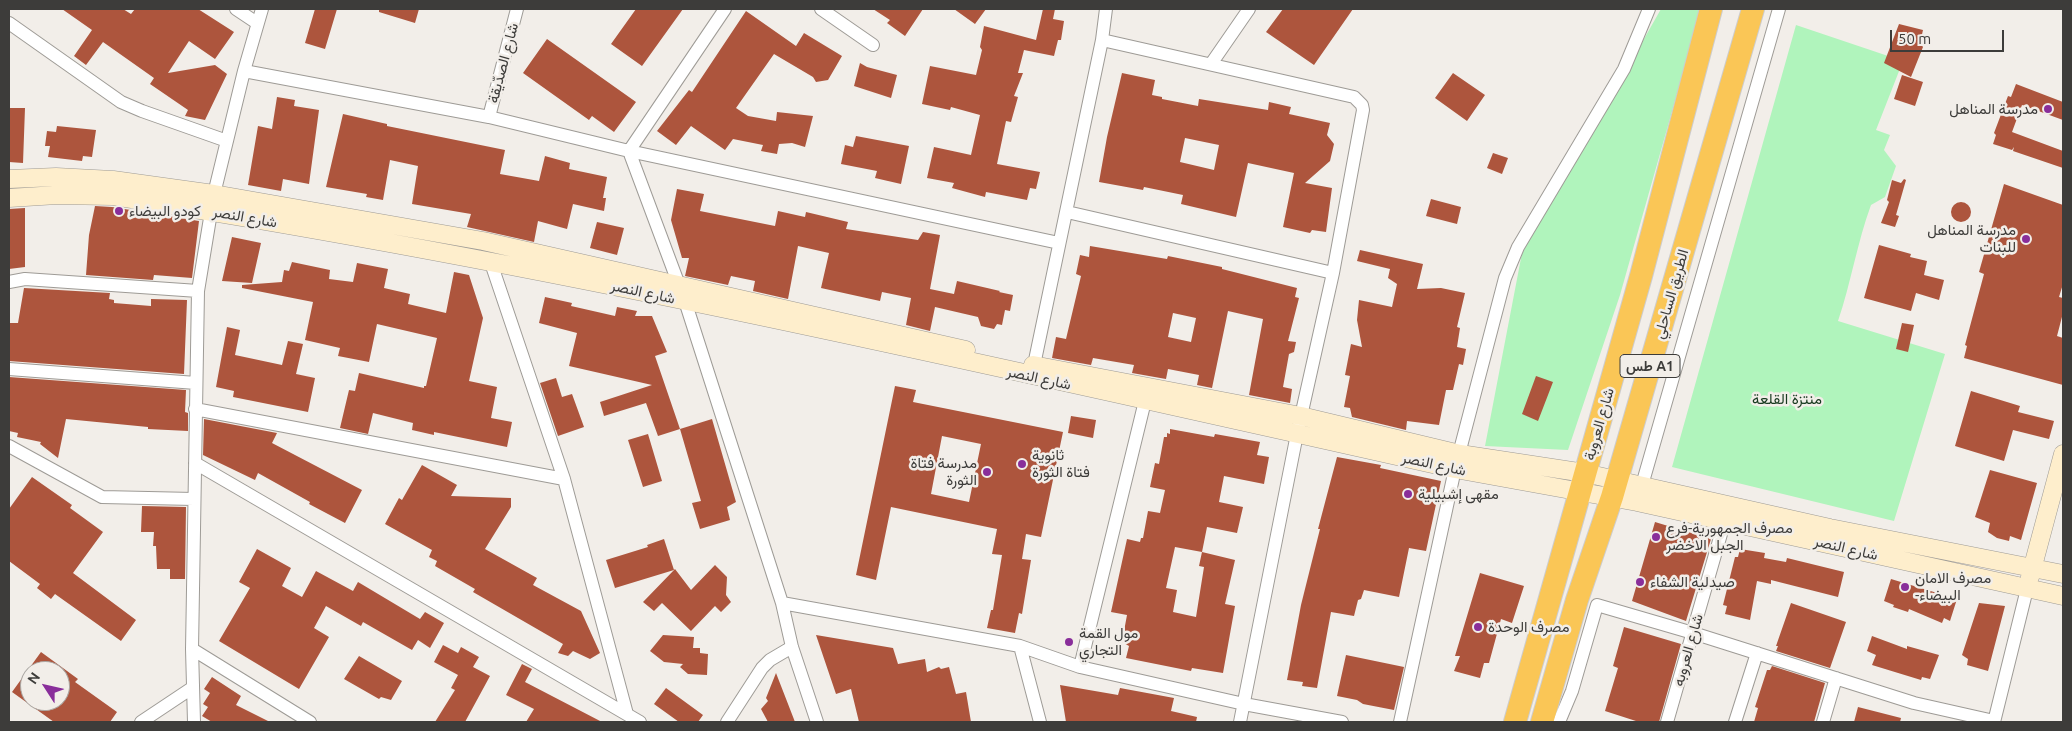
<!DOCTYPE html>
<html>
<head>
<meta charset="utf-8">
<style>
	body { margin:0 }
	#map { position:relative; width:2072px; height:731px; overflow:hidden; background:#f2eee9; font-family:Ubuntu,sans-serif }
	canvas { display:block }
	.frame { position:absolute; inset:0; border:10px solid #3d3c3a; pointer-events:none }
	.north { position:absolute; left:20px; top:661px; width:50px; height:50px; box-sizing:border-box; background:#f2eee9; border:1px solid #aaa7a3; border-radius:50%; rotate:305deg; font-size:14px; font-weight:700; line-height:20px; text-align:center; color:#3d3c3a }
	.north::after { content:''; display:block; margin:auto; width:18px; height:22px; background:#892e9a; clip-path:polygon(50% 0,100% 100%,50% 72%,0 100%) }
	.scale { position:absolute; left:1890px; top:30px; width:114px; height:22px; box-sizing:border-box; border:2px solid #3d3c3a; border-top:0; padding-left:6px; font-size:15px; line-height:18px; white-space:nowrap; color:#3d3c3a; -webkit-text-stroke:4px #f2eee9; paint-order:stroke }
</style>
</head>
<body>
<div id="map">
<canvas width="2072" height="731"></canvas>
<div class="frame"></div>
<div class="north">N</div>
<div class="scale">50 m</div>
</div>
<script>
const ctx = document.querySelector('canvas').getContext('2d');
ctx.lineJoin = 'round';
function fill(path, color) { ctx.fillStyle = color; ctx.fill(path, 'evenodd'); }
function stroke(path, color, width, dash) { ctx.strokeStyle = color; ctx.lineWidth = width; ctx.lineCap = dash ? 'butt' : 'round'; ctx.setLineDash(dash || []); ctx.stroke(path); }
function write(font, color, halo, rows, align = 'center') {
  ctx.font = font + ' Ubuntu,Vazirmatn,sans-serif'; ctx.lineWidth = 5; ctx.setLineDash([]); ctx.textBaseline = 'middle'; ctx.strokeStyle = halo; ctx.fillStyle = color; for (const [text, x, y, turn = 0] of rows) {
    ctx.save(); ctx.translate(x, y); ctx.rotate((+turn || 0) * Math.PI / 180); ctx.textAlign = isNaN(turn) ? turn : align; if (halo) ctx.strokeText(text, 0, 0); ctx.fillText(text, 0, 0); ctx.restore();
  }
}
fill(new Path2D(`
	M1661 9H1701L1620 295 1568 450 1485 446 1522 253Z
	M1796 25 1903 61 1876 130 1890 135 1884 150 1896 166 1885 197 1871 205C1857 243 1851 283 1838 321L1945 354 1894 521 1672 467Z`), '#b0f4bc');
fill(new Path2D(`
	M62 9H123L131 14 135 9H198L234 32 215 59 189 41 168 73 215 65 227 74 205 120 185 116 188 110 150 84 154 78 103 42 86 65 74 56 92 30Z
	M315 9H337L325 49 305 43Z
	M379 9H419L415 23 379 12Z
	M636 9H683L642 66 611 44Z
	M873 9H923L905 36 887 23 890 20Z
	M954 9H986L975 24Z
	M1043 9H1055L1053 19 1064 21 1061 40H1058L1054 56 1024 50 1018 73H1023L1014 96 1018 97 1011 122 1006 121 997 164 1040 172 1036 189 1030 188 1027 200 986 192 985 197 952 188 954 183 927 178 934 147 971 155 980 115 951 107 950 110 922 104 930 66 976 75 982 50 980 47 984 26 1036 40Z
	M1283 9H1353L1314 65 1266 32Z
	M746 11 796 46 804 33 842 56 828 80 816 82 813 77 774 54 736 108 748 116 776 121 777 112 813 116 805 147 792 143 779 144 777 154 761 151 763 145 733 139 725 150 691 126 676 145 657 131 689 90 692 92Z
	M1899 24 1923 30 1920 43 1923 47 1911 77 1884 63Z
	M547 39 636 102 614 132 592 116 589 120 523 73Z
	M860 63 867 67 897 75 891 98 854 86Z
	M1122 73 1155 80 1152 95 1162 97V99L1198 106 1199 99 1268 110 1269 102 1291 107 1289 114 1330 123 1327 135 1334 144 1330 161 1305 183 1332 188 1326 232 1312 230 1310 233 1283 227 1294 173 1248 163 1236 217 1181 204 1183 195 1144 187 1143 190 1099 182 1107 137ZM1185 138 1219 145 1214 170 1180 162Z
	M1453 73 1485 95 1467 121 1435 98Z
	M1902 75 1923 82 1915 106 1894 99Z
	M2016 84 2063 102V120L2022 105 2012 132 2063 151V168L2013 151 2014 147 2012 150 1993 144 1996 135 1994 133 2008 96 2011 97Z
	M277 97 295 100 294 106 319 110 309 184 283 179 281 191 248 185 258 126 272 129Z
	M9 108H25L23 163 9 162Z
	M343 114 387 124V126L505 150 500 174 539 181 545 156 570 163 569 169 607 177 603 198H606L604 211 573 204 567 229 538 221 534 242 467 227 471 214 412 204 418 166 390 160 383 200 366 197 367 194 326 187Z
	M57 126 96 130 92 157 83 156 82 161 48 157 50 146H45L47 131 56 132Z
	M856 136 909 146 901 184 875 178 877 171 841 164 845 145 853 147Z
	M1493 153 1508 158 1502 174 1487 168Z
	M1904 179 1906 180 1896 215 1899 216 1895 227 1881 223 1889 202 1887 200 1892 180 1901 183Z
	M2004 184 2063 205V284L2059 297 2063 298V313L2057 336 2063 338V385L1964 358 1967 346 1965 345 1984 274 1979 272Z
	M677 189 704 194 700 211 775 226 778 211 805 217 806 212 848 222 846 229 918 240 923 232 940 235 930 289 954 294 957 281 1000 291 999 292 1013 295 1010 311 1005 310 1002 325 997 324 994 329 981 326 978 317 935 307 930 331 906 325 911 298 882 292 880 301 821 288 829 253 798 246 788 299 753 291 755 281 731 276 728 285 685 276 689 258H682L671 220Z
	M1431 199 1461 207 1457 224 1426 216Z
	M1951 212a10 10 0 1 1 20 0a10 10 0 1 1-20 0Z
	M95 206 112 207 199 221 192 278 154 275 153 280 86 275 89 235Z
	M25 208V267L9 269V209Z
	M597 222 624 228 617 255 590 248Z
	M232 237 261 243 252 283 222 281Z
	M1879 245 1911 254 1910 257 1927 261 1924 275 1944 280 1939 300 1916 293 1911 311 1864 298Z
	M1090 246 1167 259 1168 256 1222 267V269L1297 288 1295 297 1299 298 1288 341 1296 342 1294 352 1289 354 1283 387 1292 389 1290 403 1249 395 1263 319 1228 311 1212 388 1197 385 1199 375 1168 369 1166 379 1132 373 1134 365 1093 358 1091 365 1052 358 1056 337 1066 339 1081 276 1076 274 1080 255 1089 257ZM1173 313 1196 318 1191 342 1168 337Z
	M1360 250 1423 264 1417 289 1441 288 1465 293 1457 327 1460 328 1457 347 1466 349 1463 365 1459 364 1453 390H1446L1439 425 1407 421 1406 430 1352 417 1350 408 1344 407 1350 376 1345 375 1351 344 1362 347 1357 320 1359 300 1392 307 1397 284 1388 278 1390 269 1357 261Z
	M292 262 330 270 329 279 353 282 357 263 388 269 384 288 410 294 408 304 446 313 454 272 469 275 483 318 469 381 497 387 491 418 512 422 507 447 434 432V435L412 430 413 423 373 413 368 434 340 428 349 390 355 391 359 373 424 388V386H426L437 338 377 324 369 362 338 356 340 348 305 340 313 302 242 288V285L282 282 284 270 289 271Z
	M24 288 110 293 109 299 114 300V303L151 306V299L187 300 184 374 9 361V323H18Z
	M545 297 572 303 571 306 615 316 617 307 637 311 635 316H652L667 352 655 356 680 429 658 436 646 403 604 416 600 402 652 385 569 366 577 333 539 323Z
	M1902 323 1914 325 1908 352 1896 349Z
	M227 327 240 330 235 355 282 365 288 341 303 344 296 374 315 378 308 412 233 397 234 391 216 387Z
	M1536 376 1553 382 1538 421 1522 414Z
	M9 377 186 390 185 412 188 413V431L148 429V427L66 419 58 458 40 444 41 442 17 437 18 433 9 431Z
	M556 378 562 397 572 394 584 427 558 436 540 383Z
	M895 386 916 390 913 402 1063 432 1041 537 1026 534 1022 559 1031 560 1022 614 1019 613 1015 633 987 628 991 610H993L1002 555 992 554 997 529 891 507 876 580 856 575ZM942 436 981 444 969 502 931 494Z
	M1971 391 2020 406 2018 412 2054 421 2049 439 2013 430 2004 461 1955 446Z
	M1071 416 1096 420 1093 438 1068 433Z
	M204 419 277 433 272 443 362 490 345 523 309 504 310 502 258 473 255 480 203 455Z
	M712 419 736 502 727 507 730 520 700 529 692 503 701 501 680 429Z
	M1170 429 1214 437 1215 434 1260 442 1257 455 1269 457 1264 484 1224 476 1219 502 1243 507 1237 533 1207 527 1202 552 1175 547 1166 588 1177 590 1173 612 1196 617 1204 567 1199 566 1202 552 1235 560 1225 604 1235 606 1223 673 1192 668 1191 671 1126 658 1129 646 1122 642 1127 615 1111 612 1127 539 1140 542 1141 538H1143L1148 511 1160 513 1165 490 1150 487 1155 463 1159 464 1164 437H1167V433L1170 434Z
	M648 434 662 481 643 487 628 440Z
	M1337 457 1381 465 1380 468 1441 481 1426 551 1409 548 1399 597 1364 590 1361 599 1358 600 1354 616 1331 612 1317 688 1302 686 1303 682 1287 680 1301 605 1320 529H1318Z
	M422 465 457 485 451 496 511 498V507L485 549 537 578 533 585 581 611 600 653 590 659 573 651 568 656 558 653 563 644 473 592 475 589 435 566 437 561 429 557 432 550 385 524 399 498 402 500Z
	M1990 470 2037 483 2021 540 2010 536 2009 541 1997 538 1988 532 1990 523 1975 517Z
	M32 477 72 505 70 508 103 532 73 573 136 620 121 641 55 594 51 599 37 588 40 584 9 561V509Z
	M142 506 186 507 185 579H170V569H157L156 546H153L154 532H141Z
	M1655 522 1711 539 1686 621 1632 601Z
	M664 539 674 570 615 588 606 560 648 547 647 545Z
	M257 549 291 568 282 586 302 597 316 571 353 591 358 582 420 619 425 612 444 623 430 648 418 640 412 650 363 622 361 626 326 606 314 628 329 637 299 689 219 641 250 588 239 582Z
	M1740 549 1765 553 1764 558 1786 562 1787 558 1844 572 1838 597 1771 580V584L1757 581 1750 620 1725 614 1727 606 1723 605 1735 557H1738Z
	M715 565 727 577 726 595 731 602 721 612 715 606 691 631 662 603 654 611 643 602 675 569 691 590Z
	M1480 573 1524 586 1512 623 1501 619 1489 663H1484L1480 678 1454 671 1460 656H1455Z
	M1891 579 1957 599 1950 621 1944 618 1942 623 1909 609 1908 612 1893 607 1894 605 1884 601Z
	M1791 603 1846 622 1830 668 1776 651 1778 646H1776Z
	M1979 603 2005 606 1988 671 1967 665 1968 659 1962 655Z
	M1624 627 1681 644 1659 722H1639L1605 711 1618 668 1613 666Z
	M663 635 694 637 693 648H700V653L708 654 707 675 688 674 680 667 683 664 664 662 650 651Z
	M816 635 893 648 898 664 925 659 927 672 939 667 941 669 949 667 956 694 966 692 971 722H859L851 689 836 694Z
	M1872 636 1907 649V646L1939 655 1930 679 1922 677 1921 680 1872 665 1876 655 1867 651Z
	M443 645 458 653 461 647 479 657 473 667 490 676 465 722H435L455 690 451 688 458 675 434 662Z
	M41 652 78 679 75 682 117 712 110 722H54L12 692ZM30 671H60V701H30Z
	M1346 655 1404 667 1394 710 1363 704 1357 700 1337 696Z
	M359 656 402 681 391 700 381 697 379 699 344 679Z
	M522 664 532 669 525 682 602 722H526L534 709 506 695Z
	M1772 666 1825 683 1814 722H1754L1758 708 1755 707 1767 670H1770Z
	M776 673 795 722H768L761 709 768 701 766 698Z
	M212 677 241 696 236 705 270 722H212L202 716 208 707 203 704 210 693 204 689Z
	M1060 685 1118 695 1120 688 1174 698 1171 711 1197 717 1196 722H1066Z
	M666 688 703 715 698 722H679L654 704Z
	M1858 707 1901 718 1900 722H1854Z`), '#ad553d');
const street = new Path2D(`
	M236 9 257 23
	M725 9 629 151 1059 243
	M821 9 873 45
	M9 23 121 102 142 111 227 141
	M1102 40 1106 9
	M1211 64 1249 9
	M244 71 489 117 629 151 685 301 782 603 792 647 817 722
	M489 117 517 9
	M1067 212 1333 273
	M490 260 564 479 627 714
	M9 282 25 279 198 291
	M1034 365 1102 40 1354 97 1362 105 1363 110 1333 273 1297 434 1240 722
	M9 369 196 383
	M195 409 564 479
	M9 446 102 497 194 499
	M195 463 640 722
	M1640 492 1779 9
	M782 603 1020 646 1080 667 1244 704 1342 722
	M1020 646 1040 722
	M192 649 310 722
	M1080 667 1145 401
	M141 722 192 688
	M194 722 192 649 198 291 214 194 244 71 262 9
	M727 722 762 668 770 660 792 647
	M1400 722 1455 469 1505 278 1518 247 1624 69 1649 9
	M1559 722 1572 691 1597 605 1693 633 1914 703 1994 721
	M1667 722 1725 520
	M1735 722 1757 653
	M1823 722 1836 678
	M1994 722 2027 589`);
const secondary = new Path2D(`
	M9 179 56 177 113 180 214 194 483 241 966 350
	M9 198 57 195 113 196C565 266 1010 370 1455 469L1637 502 2063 596
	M1033 365 1301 416 1460 454 1585 473 1830 528 2063 574
	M2030 577 2063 454`);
const highway = new Path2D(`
	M1515 722 1641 276 1711 9
	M1542 722 1577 600 1612 497 1753 9`);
stroke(street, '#9e9b96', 14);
stroke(secondary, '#9e9b96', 19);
stroke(highway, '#cdcccc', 24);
stroke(street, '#fff', 12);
stroke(secondary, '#feeecc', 18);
stroke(highway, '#fac656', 22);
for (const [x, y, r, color] of [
	[2048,109,5,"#892e9a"],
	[119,211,5,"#892e9a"],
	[2026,239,5,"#892e9a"],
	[1022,464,5,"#892e9a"],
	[987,472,5,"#892e9a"],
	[1408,494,5,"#892e9a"],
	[1656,537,5,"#892e9a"],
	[1640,582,5,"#892e9a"],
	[1905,587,5,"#892e9a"],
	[1478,627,5,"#892e9a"],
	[1069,642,5,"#892e9a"]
]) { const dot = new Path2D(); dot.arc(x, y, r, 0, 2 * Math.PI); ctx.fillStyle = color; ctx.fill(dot); stroke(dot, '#f2eee9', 2); }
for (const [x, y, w] of [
	[1650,366,60]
]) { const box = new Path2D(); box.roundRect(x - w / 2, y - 11.5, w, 23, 4); ctx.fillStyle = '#f2eee9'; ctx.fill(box); stroke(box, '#3d3c3a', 1); }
write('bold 14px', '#3d3c3a', null, [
	["طس A1",1650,366]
]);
write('15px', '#3d3c3a', '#f2eee9', [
	["شارع الصدّيقة",503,63,-75],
	["شارع النصر",245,217,10],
	["شارع النصر",643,292,12],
	["الطريق الساحلي",1671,294,-74],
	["شارع النصر",1039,378,12],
	["شارع العروبة",1599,424,-74],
	["شارع النصر",1434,464,12],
	["شارع النصر",1846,548,13],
	["شارع العروبه",1688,650,-74]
]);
write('15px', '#3d3c3a', '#f2eee9', [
	["مدرسة المناهل",2038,109,"right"],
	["كودو البيضاء",129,211],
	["مدرسة المناهل",2016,230,"right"],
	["للبنات",2016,247,"right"],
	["ثانوية",1032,455],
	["فتاة الثورة",1032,472],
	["مدرسة فتاة",977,463,"right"],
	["الثورة",977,480,"right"],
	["مقهى إشبيلية",1418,494],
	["مصرف الجمهورية-فرع",1666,528],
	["الجبل الاخضر",1666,545],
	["مصرف الامان",1915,578],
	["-البيضاء",1915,595],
	["صيدلية الشفاء",1650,582],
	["مصرف الوحدة",1488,627],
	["مول القمة",1079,633],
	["التجاري",1079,650]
], 'left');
write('15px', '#183a20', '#f2eee9', [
	["منتزة القلعة",1787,399]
]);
</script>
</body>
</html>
